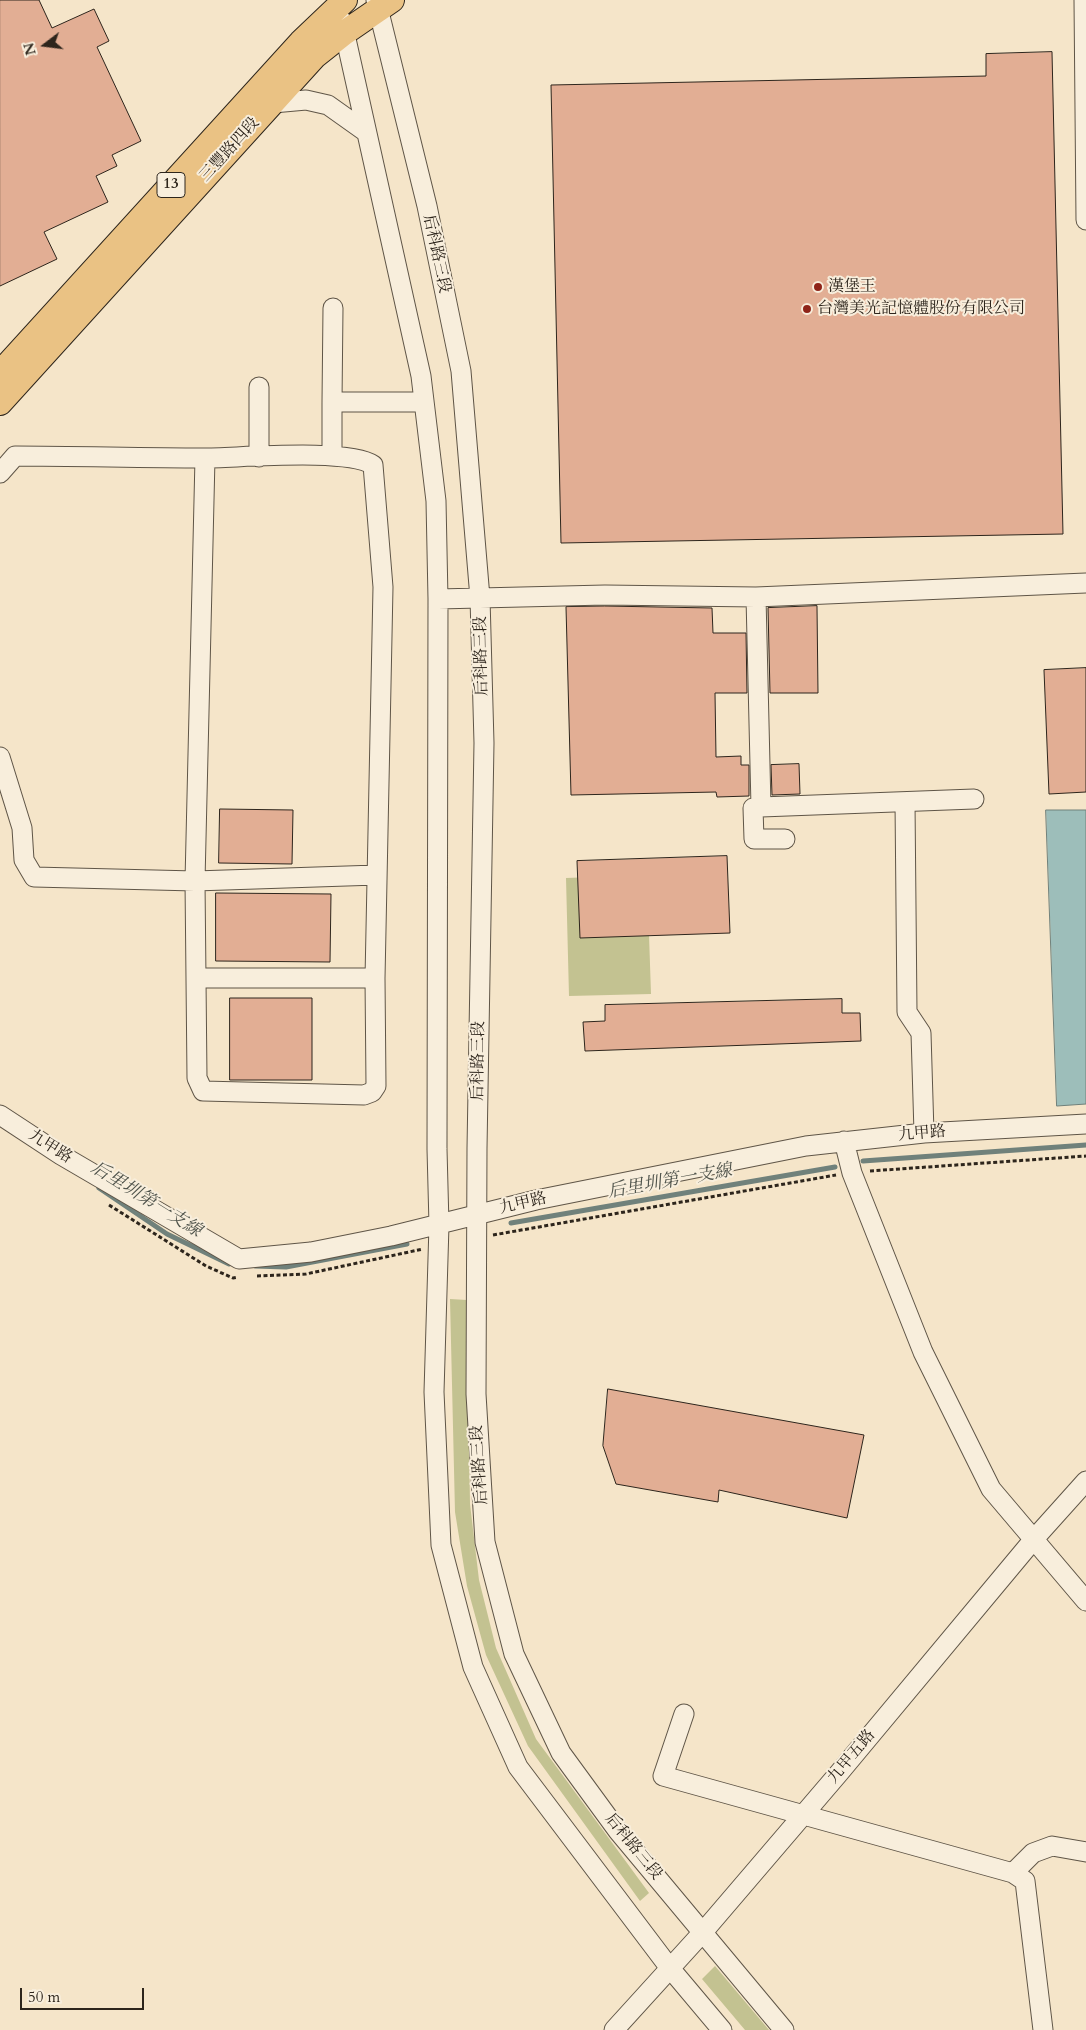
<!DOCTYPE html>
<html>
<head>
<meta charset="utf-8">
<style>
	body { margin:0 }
	#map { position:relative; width:1086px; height:2030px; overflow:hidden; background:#f5e5c9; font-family:Cardo,serif }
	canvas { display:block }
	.north { position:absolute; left:20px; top:20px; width:50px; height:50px; -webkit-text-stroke:4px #f8eedc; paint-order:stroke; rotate:255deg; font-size:14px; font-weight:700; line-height:20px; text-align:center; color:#2d251c }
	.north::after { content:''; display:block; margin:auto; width:18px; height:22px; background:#2d251c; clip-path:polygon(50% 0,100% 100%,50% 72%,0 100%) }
	.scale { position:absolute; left:20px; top:1988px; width:124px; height:22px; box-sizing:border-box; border:2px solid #2d251c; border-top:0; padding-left:6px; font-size:15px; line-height:18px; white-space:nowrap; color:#2d251c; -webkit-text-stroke:4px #f8eedc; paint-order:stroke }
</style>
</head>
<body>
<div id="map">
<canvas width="1086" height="2030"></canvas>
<div class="north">N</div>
<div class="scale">50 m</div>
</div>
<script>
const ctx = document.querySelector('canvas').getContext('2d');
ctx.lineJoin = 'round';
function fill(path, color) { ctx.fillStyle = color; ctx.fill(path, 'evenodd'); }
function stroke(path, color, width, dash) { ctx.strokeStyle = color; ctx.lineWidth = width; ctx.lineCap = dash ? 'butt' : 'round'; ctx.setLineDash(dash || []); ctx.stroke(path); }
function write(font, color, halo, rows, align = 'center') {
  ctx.font = font + ' Cardo,"Noto Serif TC",serif'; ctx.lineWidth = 4; ctx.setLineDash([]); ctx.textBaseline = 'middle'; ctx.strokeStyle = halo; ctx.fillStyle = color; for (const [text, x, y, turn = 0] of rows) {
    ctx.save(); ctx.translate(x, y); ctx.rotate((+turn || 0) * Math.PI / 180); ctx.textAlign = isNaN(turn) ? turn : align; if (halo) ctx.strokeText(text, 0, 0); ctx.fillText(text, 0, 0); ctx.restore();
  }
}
fill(new Path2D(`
	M647 875 651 994 569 996 566 878Z
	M450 1299 467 1300 470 1504 479 1580 496 1648 536 1739 649 1893 640 1901 528 1746 486 1655 467 1586 455 1512Z
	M715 1966 769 2030H745L702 1979Z`), '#c3c291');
const water = new Path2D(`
	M1046 810H1086V1104L1057 1106Z`);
fill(water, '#9dbeba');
stroke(water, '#70817b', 1);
stroke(new Path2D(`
	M863 1161 1086 1145
	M99 1188 167 1234 229 1264
	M511 1223 835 1167
	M255 1266 286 1267 407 1244`), '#70817b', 5);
const building = new Path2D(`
	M0 0H39L52 28 94 9 109 41 97 47 141 141 112 155 117 166 96 176 108 202 44 232 57 259 0 286Z
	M1052 52 1063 534 561 543 551 85 986 76V54Z
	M605 606 712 608 713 633H746L747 693H715L716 757 741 756V765H749V796L717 797 716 792 571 795 566 607Z
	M817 606 818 693H770L768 608Z
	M1086 668V792L1049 794 1044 670Z
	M799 764 800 794 772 795 771 765Z
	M220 809 293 810 292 864 219 863Z
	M727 856 730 933 580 938 577 861Z
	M216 893 331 894 330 962 216 961Z
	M230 998H312V1080H230Z
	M842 999V1013H860L861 1041 585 1051 583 1022 605 1021V1005Z
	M608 1389 864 1435 847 1518 719 1490 718 1502 616 1484 603 1446Z`);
fill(building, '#e2ae94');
stroke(building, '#2d251c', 1);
const minor = new Path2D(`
	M376 0 427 206 461 371 480 598 484 743 477 1148 476 1394 485 1542 514 1654 561 1753 618 1831 784 2030
	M1084 0 1086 220
	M342 21 421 376 436 501 438 599 437 1149 439 1225 434 1392 441 1545 473 1667 518 1767 669 1967 722 2030
	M273 103 306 100 328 105 366 132
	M333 308 332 402H424
	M259 387V457
	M332 456V402
	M0 473 15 456C78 456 140 458 203 458 239 458 348 448 373 465L383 587 375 978 376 1086 372 1092 364 1095 203 1091 197 1078 195 881 205 458
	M756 597 761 807 974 799
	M438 599 605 595 756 597 1086 583
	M0 757 22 828 24 860 34 877 195 881 377 875
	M905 802 907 1012 921 1033 924 1133
	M761 807 753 808 754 839H785
	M197 978H375
	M0 1115 61 1155 239 1259 311 1252 391 1236 536 1200 806 1146 924 1133 1086 1124
	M844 1141 852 1173 923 1352 991 1489 1086 1601
	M684 1714 663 1776 1013 1873 1025 1881 1043 2030
	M1013 1873 1033 1853 1052 1846 1086 1852
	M614 2030 703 1932 839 1773 1034 1539 1086 1481`);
const major = new Path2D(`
	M0 373 301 42 345 0
	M0 403 315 56 344 33 392 0`);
stroke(minor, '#5f5547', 21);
stroke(major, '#2d251c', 26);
stroke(new Path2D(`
	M870 1171 1086 1156
	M109 1205 206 1266 233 1278 238 1277
	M493 1235 836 1175
	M257 1276 306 1274 423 1249`), '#2d251c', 3, [4, 2.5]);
stroke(minor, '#f8eedc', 19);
stroke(major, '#eac284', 24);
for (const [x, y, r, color] of [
	[818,287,5,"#8f2418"],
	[807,309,5,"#8f2418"]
]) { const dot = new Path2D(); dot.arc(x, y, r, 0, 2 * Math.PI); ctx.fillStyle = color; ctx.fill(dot); stroke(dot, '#f8eedc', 2); }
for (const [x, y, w] of [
	[171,185,28]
]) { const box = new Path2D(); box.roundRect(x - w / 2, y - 12.5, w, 25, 4); ctx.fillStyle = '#f8eedc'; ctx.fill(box); stroke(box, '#2d251c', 1); }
write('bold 15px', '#2d251c', null, [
	["13",171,185]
]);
write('16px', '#2d251c', '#f8eedc', [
	["三豐路四段",230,150,-48],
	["后科路三段",436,254,78],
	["后科路三段",482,656,-91],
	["后科路三段",479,1061,-89],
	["九甲路",922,1134,-5],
	["九甲路",50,1147,32],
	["九甲路",523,1204,-13],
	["后科路三段",480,1465,-94],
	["九甲五路",852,1757,-50],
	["后科路三段",633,1847,51]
]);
write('16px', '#2d251c', '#f8eedc', [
	["漢堡王",828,287],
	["台灣美光記憶體股份有限公司",817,309]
], 'left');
write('italic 18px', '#4f534b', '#f8eedc', [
	["后里圳第一支線",670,1182,-10],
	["后里圳第一支線",146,1200,32]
]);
</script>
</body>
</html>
